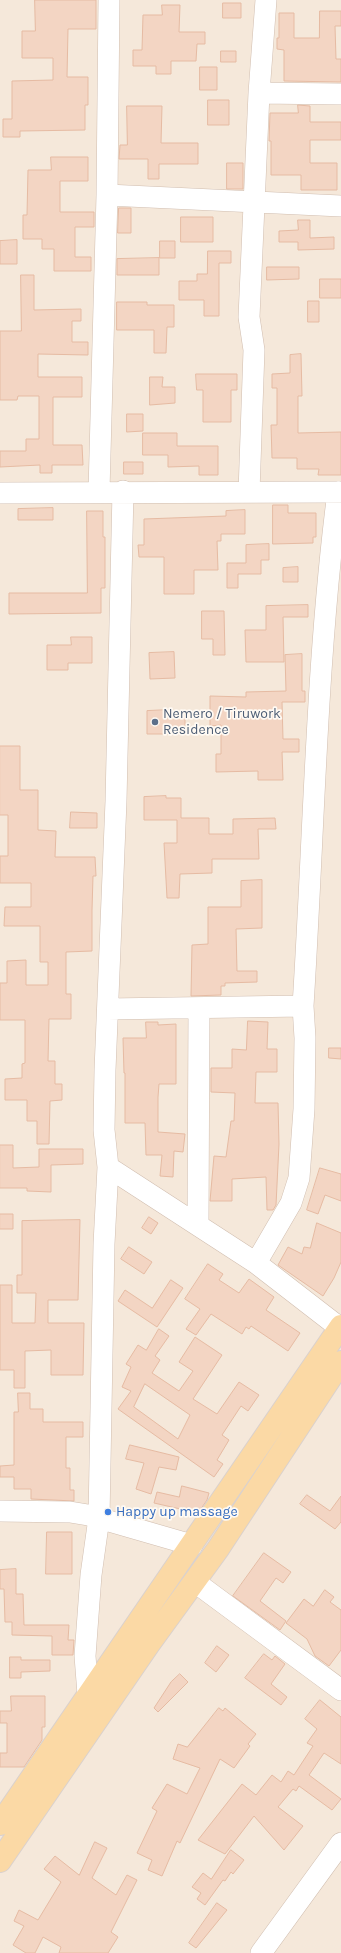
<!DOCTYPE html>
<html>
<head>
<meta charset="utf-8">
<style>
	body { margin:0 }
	canvas { display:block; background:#fdf6ec }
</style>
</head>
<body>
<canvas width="341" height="1953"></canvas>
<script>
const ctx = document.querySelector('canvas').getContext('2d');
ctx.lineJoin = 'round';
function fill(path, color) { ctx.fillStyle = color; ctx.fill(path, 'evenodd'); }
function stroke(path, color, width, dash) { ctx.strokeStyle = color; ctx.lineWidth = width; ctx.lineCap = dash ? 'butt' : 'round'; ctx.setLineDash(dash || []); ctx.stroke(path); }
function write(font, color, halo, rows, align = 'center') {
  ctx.font = font + ' Karla,sans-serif'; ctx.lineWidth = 3.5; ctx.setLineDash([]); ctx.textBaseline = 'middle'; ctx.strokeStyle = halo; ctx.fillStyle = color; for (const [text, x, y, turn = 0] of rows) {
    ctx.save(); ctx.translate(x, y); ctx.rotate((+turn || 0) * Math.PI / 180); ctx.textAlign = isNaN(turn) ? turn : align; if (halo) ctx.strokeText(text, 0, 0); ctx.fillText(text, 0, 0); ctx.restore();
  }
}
fill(new Path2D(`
	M0 0H341V1953H0Z`), '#f5e8da');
const building = new Path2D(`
	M35 0H96V29H68L67 77H88V105H85V130L20 131V137H3V119H12V81L53 80V58H22V31H35Z
	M223 3H241V18H223Z
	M162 5H180L179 32H205V44H197L196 61H171V74H156V66H133V50H142L143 15H162Z
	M320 11H341V26H335L336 59H341V82L284 81V50L277 49V38H279V13H294V38H319Z
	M221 51H236V62H221Z
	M200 67H217V90H200Z
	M208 100H229V125H208Z
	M298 105 310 106V122H341V140H310V163H337V190H301V175H271V141H269L270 113H298Z
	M127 106H162L161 143H198V164H159V179H148V159H119L120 145H127Z
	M51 157H88V181H60V212H94V227H75V257H91V271H54V249H42V239H23V215H27L28 170H51Z
	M227 163H243V189H227Z
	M119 208H131V233H118Z
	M181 217H213V242H181Z
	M298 220H310V238L334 237V249L298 250V242H279V231L298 230Z
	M17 240V264H0V241Z
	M160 241H175V258H160Z
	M208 251H231V263H219V316H204V300H179V281H197V274H207Z
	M159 258V275H117V259Z
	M267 267H299V279L267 280Z
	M21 275H34V310L81 309V321H72V342H88V355L38 354V377H82V397H53V445H82L83 465H52V473H40V465L0 467V451H26V439H39V396H18L17 400H0V331H21Z
	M320 279H341V298H320Z
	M308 301H319V322H308Z
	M117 302H147V305H174V327H167L166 353H154V330H117Z
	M301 354 302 396H298V433L341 432V475H318L319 469H297V458H272L271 425H277V388H272V374L290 373V355Z
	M196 374H237V390H231V422H203V390H197Z
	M150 377H163L162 387H175V403L150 405Z
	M127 414H143V431L127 432Z
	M143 433H177V446H218V475H199V466L168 467V455H143Z
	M124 462H143V474H124Z
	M273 505H288V513H316V537H313V543L273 544Z
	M53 508V520H18V509Z
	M245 510V534H221V541H217L218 570H194V594H164V557H139L138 545H144V519L226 516V511Z
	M87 511H103V537H105V588H101V613L9 614V593H87Z
	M269 544V560H261V574H238V588H227V563H246V545Z
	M298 567V582H283V568Z
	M308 605V617H283L284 662H246L245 630H266V606Z
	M202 611H224L225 655H213V639H202Z
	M71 637H92V663H68V670H47V645H71Z
	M174 652 175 678 150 679 149 653Z
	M302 654V691H305V702H282L283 739H299V752H282L283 780H258V771L216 772V754H221V725L210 726V696L246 697V692L286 691 285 655Z
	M169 710V714L185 713V731H183L184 734H147V711Z
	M0 746H20V790H38V830L56 831 55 857H95L96 876H93L92 910V951L66 952V994H71V1019H49L48 1061H55V1084H62V1100L50 1101 49 1144H37V1121H27V1100H5V1079L22 1078V1064L25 1063V1020H0V983H7V961L26 960V985H48V962H40V926H4L5 907H31V883H0V856H8V815H0Z
	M166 796V798H181V818H209V834H233V819L275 818 276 829H258L259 859H212V873L180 874 179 898H167L164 843H177V820H144V797Z
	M71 812 97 813V828H70Z
	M262 880V928L236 929 237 971H257V982L225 983V986H221V995L191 996 192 945 208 944V907H241V881Z
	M248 1021 268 1022 267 1049H277V1072H256L255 1103H278L279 1144 276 1205 273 1210H267L266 1177 232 1179V1201H210L214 1156 226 1157 231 1121H234L235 1093 211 1092V1068H232V1049L246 1050Z
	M146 1022H158V1025L176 1024V1084H159L158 1097V1132L185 1134 183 1152 174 1151 173 1177 160 1176 162 1155H146L145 1123H125V1073H124L123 1038H146Z
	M329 1048H341V1059L329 1058Z
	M0 1145H13V1168L39 1167V1149H83V1164L51 1165V1192L27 1191V1188H0Z
	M320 1168 341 1174V1201L325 1195 318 1214 307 1210Z
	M0 1214H13V1229H0Z
	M149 1217 158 1223 151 1234 142 1228Z
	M80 1220 78 1300H48V1323H84L83 1375H51V1350L25 1351V1388H14V1370H0V1285H12V1323H35L36 1293H17V1275H22V1221Z
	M317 1223 341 1233V1262L334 1278 323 1296 278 1265 288 1247 302 1254 304 1247 310 1248Z
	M129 1247 152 1262 144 1274 121 1259Z
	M208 1264 223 1274 219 1280 239 1293 249 1279 274 1297 266 1310 300 1333 288 1351 251 1326 249 1329 246 1327 242 1334 211 1314 196 1335 186 1329 200 1309 185 1299Z
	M171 1280 183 1288 157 1327 118 1301 125 1290 152 1308Z
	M159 1329 169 1336 155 1356 160 1360 152 1373 179 1391 193 1371 179 1362 195 1337 222 1355 193 1399 217 1414 239 1382 259 1395 248 1411 241 1406 222 1435 229 1440 217 1460 223 1464 214 1477 118 1409 131 1391 122 1387 131 1367 126 1364 138 1345 146 1350ZM145 1384 190 1415 178 1439 134 1407Z
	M18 1393H30V1409H43V1422H83V1437H66V1468H70V1490H74V1501L31 1499V1489H14V1477H0V1466L14 1465V1412H18Z
	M130 1445 179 1457 176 1470 159 1467 151 1494 136 1489 144 1463 126 1459Z
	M182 1486 209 1493 207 1500 198 1513 154 1503 157 1492 179 1497Z
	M307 1495 330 1511 341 1496V1522L335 1529 300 1504Z
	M47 1532H72V1574H46Z
	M264 1553 291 1572 283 1583 276 1578 260 1601 286 1621 280 1630 233 1596Z
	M16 1569V1594H23L24 1625H69L68 1640H74L73 1655H52V1636L12 1635V1622H5L4 1589H0V1570Z
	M325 1590 334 1597 330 1602 341 1610V1650L329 1666 315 1656 307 1639 286 1623 304 1599 313 1606Z
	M217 1646 229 1655 216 1672 205 1663Z
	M264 1654 272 1660 275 1656 285 1664 271 1684 287 1697 281 1705 245 1678Z
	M10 1657H21V1660H50V1671L21 1672V1678H10Z
	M180 1674 188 1682 158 1712 154 1708 171 1682Z
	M11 1696H45V1727H42V1740L24 1767H0V1753H7V1723H0V1711H11Z
	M320 1700 341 1717V1764L324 1753 309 1775 341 1799 332 1810 299 1786 296 1791 293 1789 278 1807 303 1826 284 1850 254 1816 225 1854 198 1840 242 1784 256 1795 272 1775 281 1782 288 1771 294 1775 313 1746 307 1743 317 1729 305 1719Z
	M219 1708 223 1711 225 1708 256 1734 248 1744 250 1746 234 1768 220 1759 180 1843 177 1841 162 1876 148 1870 152 1860 137 1853 157 1811 152 1808 167 1784 187 1794 200 1768 173 1759 178 1744 187 1747Z
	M95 1842 107 1848 92 1878 116 1895 127 1875 137 1880 111 1932 118 1937 108 1953H59L61 1947 43 1937 35 1953H26L13 1945 24 1926 14 1921 19 1910 38 1920 61 1882 44 1869 55 1856 79 1875Z
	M231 1850 244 1860 233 1874 231 1872 225 1881 223 1880 205 1905 197 1899 201 1893 192 1887 203 1873 211 1879Z
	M217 1903 227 1910 196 1948 189 1943Z`);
fill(building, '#f3d5c3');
stroke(building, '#e6bba3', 1);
const minor = new Path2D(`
	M259 93 341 94
	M107 195 341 206
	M99 491 107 195 109 0
	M249 492 254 350 249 317 259 93 266 0
	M0 493 341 492
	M108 1009 303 1006
	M108 1167 256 1263 340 1328
	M198 1224 199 1008
	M256 1263 291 1203 299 1178 304 1109 305 1038 303 1006C314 835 316 662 338 492
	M0 1511 70 1512 88 1515 192 1545
	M195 1582 341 1690
	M89 1707 85 1656 91 1575 99 1518 104 1244 108 1167 104 1130 105 1070 116 801 123 491
	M261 1953 341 1843`);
const major = new Path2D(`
	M0 1824 341 1326
	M0 1861 149 1644 218 1549 341 1362`);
stroke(minor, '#d1beb0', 22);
stroke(major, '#dad1cd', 24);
stroke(minor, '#fff', 21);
stroke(major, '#fbd9a5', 22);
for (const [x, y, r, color] of [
	[155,722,4,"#5c6f8a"],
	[108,1512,4,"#3f7fe0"]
]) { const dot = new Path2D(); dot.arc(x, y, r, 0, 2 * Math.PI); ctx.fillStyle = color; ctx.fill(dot); stroke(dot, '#fffaf3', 1.5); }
write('14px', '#4e5e75', '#fffaf3', [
	["Nemero / Tiruwork",163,714],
	["Residence",163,730]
], 'left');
write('14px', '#366cbe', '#fffaf3', [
	["Happy up massage",116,1512]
], 'left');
</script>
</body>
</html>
